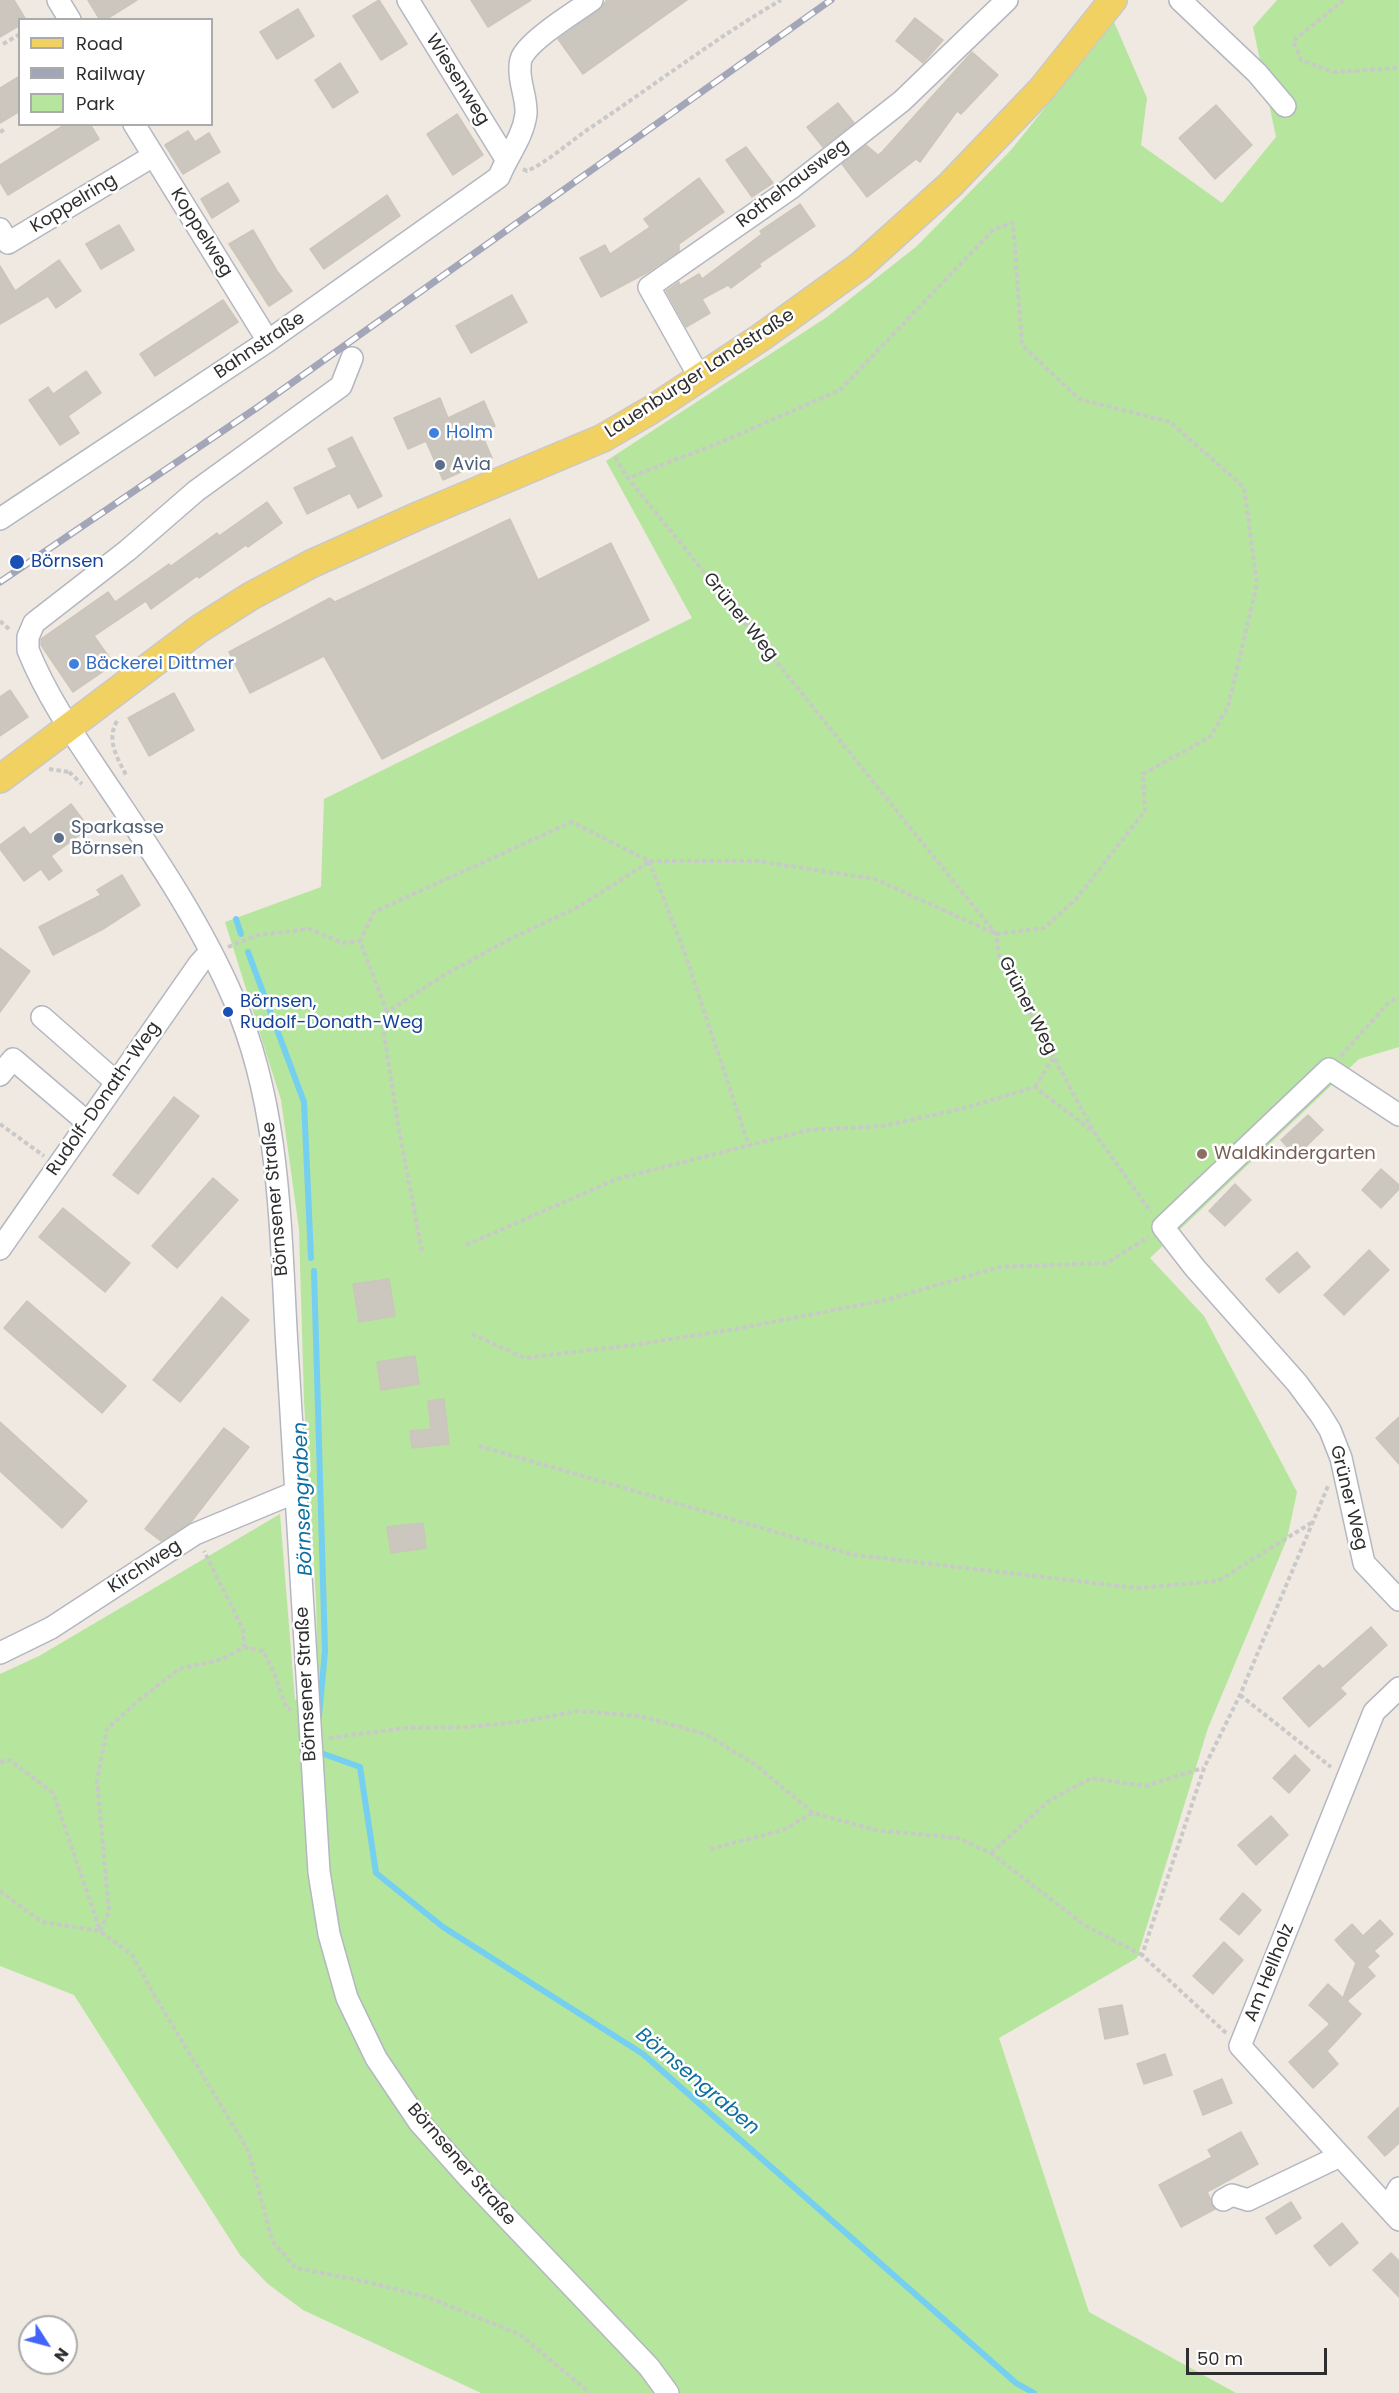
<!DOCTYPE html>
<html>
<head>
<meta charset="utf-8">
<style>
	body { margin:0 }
	#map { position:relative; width:1399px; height:2393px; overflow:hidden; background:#efe9e1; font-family:Poppins,sans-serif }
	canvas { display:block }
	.legend { position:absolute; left:18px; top:18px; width:195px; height:108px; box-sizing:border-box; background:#fff; border:2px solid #ababab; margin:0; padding:8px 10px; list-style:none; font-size:18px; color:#2e2e2e }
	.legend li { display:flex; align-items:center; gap:12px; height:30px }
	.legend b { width:30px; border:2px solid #ababab }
	.north { position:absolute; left:18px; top:2315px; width:60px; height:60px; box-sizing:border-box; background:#fff; border:2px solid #ababab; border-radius:50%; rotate:126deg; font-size:16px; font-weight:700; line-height:24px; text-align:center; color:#2e2e2e }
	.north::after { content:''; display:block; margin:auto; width:21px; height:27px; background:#4264fb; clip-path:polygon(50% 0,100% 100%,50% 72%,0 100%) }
	.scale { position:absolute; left:1186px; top:2348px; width:141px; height:27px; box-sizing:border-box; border:3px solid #2e2e2e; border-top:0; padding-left:8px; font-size:18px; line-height:21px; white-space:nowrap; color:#2e2e2e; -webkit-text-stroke:4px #fff; paint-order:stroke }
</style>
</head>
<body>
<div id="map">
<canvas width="1399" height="2393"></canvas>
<ul class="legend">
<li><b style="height:8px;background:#f2d163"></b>Road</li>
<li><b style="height:8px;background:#a3a6b8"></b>Railway</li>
<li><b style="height:16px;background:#b6e59e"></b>Park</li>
</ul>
<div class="north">N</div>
<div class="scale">50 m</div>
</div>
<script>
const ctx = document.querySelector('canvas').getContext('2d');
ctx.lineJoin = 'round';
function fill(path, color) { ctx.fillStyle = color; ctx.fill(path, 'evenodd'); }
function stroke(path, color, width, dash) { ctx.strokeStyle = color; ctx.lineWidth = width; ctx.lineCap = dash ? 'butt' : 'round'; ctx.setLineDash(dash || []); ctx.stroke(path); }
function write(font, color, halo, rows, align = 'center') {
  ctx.font = font + ' Poppins,sans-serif'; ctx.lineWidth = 5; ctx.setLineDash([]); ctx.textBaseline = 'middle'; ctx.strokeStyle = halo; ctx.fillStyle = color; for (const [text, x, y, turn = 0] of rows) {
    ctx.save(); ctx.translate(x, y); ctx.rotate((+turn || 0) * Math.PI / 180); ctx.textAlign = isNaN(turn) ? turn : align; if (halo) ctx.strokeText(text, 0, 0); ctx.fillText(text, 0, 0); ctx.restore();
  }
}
fill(new Path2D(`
	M1277 0H1399V1047L1359 1059 1150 1258 1204 1316 1297 1492 1287 1539 1208 1728 1137 1958 999 2038 1089 2312 1236 2393H481L303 2310 268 2284 240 2255 74 1995 0 1966V1674L39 1656 280 1514 295 1700 318 1692 316 1599 304 1401 299 1229 281 1100 225 922 321 887 324 799 692 618 606 461 827 317 917 246 1011 150 1114 22 1147 98 1141 145 1222 203 1276 137 1253 27Z`), '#b6e59e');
stroke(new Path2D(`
	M236 919 241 934
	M248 952 304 1102 311 1258
	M314 1271 325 1651 319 1717
	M321 1753 360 1767 376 1873 443 1927 643 2054 1016 2383 1034 2393`), '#75cff0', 6);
const building = new Path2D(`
	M0 0H14L26 20H20V25L0 37Z
	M88 0H137L105 20H100Z
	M379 0 407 44 381 60 353 16Z
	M471 0H531L488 27Z
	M607 0H687L583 74 558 39 599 10Z
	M298 9 314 36 277 59 260 32Z
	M915 18 943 40 923 63 896 41Z
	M972 52 998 75 961 114 957 111 920 162 916 159 867 197 842 164 866 145 878 155 882 152Z
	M340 63 358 92 333 108 315 80Z
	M20 76V111L0 123V88Z
	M838 103 854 123 823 147 807 127Z
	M1216 105 1252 145 1215 179 1179 138Z
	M457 114 483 155 453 175 427 134Z
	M66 124H90L99 139 8 195 0 182V165Z
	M188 131 195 142 209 133 220 152 183 174 165 145Z
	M746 147 773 183 752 197 726 160Z
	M699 178 724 212 679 244V251L648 272 601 297 580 258 605 245 610 254 650 227 644 219Z
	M228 183 239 201 212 218 201 199Z
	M387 195 400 216 324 269 310 249Z
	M800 204 815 226 759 264 761 266 731 288 728 285 702 299 710 313 686 327 666 291 679 282V286L699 274 702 279 762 234 760 231Z
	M119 225 134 250 101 269 86 244Z
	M253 230 277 271 292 291 269 306 229 244Z
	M59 260 81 291 56 308 48 296 0 324V266L15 291Z
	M512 295 527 322 471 353 456 326Z
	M223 300 238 322 155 376 140 354Z
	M86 371 101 393 68 416 79 433 60 445 29 400 48 387 53 394Z
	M440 398 448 418 484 401 495 426 481 432 492 458 443 480 426 441 408 449 394 418Z
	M352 437 382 496 358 508 350 493 307 514 294 488 337 467 328 449Z
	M267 502 282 523 248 547 246 545 199 578 197 576 151 609 146 601 94 636 114 664 73 692 41 645V639L108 592 115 602 169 564 171 566 217 533 219 536Z
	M510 519 538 580 611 543 649 620 382 759 324 656 250 693 229 652 330 598 335 602Z
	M10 690 28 717 0 736V697Z
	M174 693 194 730 149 756 128 718Z
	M71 804 89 828 51 856 62 871 49 880 41 869 24 881 0 849V845L24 827 30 835Z
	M122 875 140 905 103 929 53 955 39 927 101 895 97 890Z
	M0 948 30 971 0 1012Z
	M174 1097 199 1116 138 1194 113 1175Z
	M1308 1115 1323 1130 1296 1156 1281 1140Z
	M1381 1169 1399 1185V1189L1381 1208 1362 1190Z
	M213 1178 238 1200 177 1268 152 1246Z
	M1235 1184 1251 1200 1225 1226 1209 1211Z
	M63 1208 130 1263 105 1292 39 1237Z
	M1369 1250 1389 1270 1344 1315 1324 1295Z
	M1297 1252 1310 1267 1279 1293 1266 1279Z
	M389 1279 395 1316 359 1322 353 1284Z
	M222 1297 249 1320 180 1402 153 1380Z
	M27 1301 126 1386 102 1413 4 1328Z
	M415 1356 419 1384 381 1390 377 1362Z
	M444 1399 449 1444 412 1448 410 1431 431 1429 428 1401Z
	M1399 1417V1464L1376 1438Z
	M0 1422 87 1501 62 1528 0 1471Z
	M224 1428 249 1447 191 1522 161 1541 145 1529Z
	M423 1523 426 1548 391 1553 387 1527Z
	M1371 1627 1387 1645 1340 1688 1346 1694 1309 1727 1283 1698 1319 1665 1323 1669Z
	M1295 1755 1310 1770 1289 1793 1273 1778Z
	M1271 1816 1288 1835 1256 1865 1238 1845Z
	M1243 1893 1261 1910 1239 1935 1220 1919Z
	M1380 1920 1393 1934 1374 1951 1379 1956 1367 1967 1375 1976 1347 2001 1361 2014 1327 2051 1338 2064 1313 2088 1289 2062 1330 2024 1309 2005 1328 1984 1343 1998 1356 1963 1335 1940 1352 1924 1363 1936Z
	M1224 1942 1243 1960 1213 1994 1193 1976Z
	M1122 2005 1128 2034 1105 2039 1099 2009Z
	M1165 2054 1172 2075 1144 2084 1137 2064Z
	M1222 2079 1232 2103 1203 2115 1194 2091Z
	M1399 2107V2143L1385 2156 1368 2137Z
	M1241 2132 1258 2164 1207 2192 1215 2209 1181 2227 1159 2185 1212 2157 1208 2150Z
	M1291 2202 1301 2218 1276 2234 1266 2218Z
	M1342 2223 1358 2243 1330 2266 1314 2246Z
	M1391 2253 1399 2261V2297L1373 2270Z`);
fill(building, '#cbc7bf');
stroke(building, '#cbc5ba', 1.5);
const minor = new Path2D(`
	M58 0 70 20
	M408 0 506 159
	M1180 0 1257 73 1285 106
	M134 124 268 341
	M0 229 8 243 153 156
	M352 358 341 386 196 491 128 550 34 623 28 637V650C48 700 80 744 110 789 155 856 202 925 234 1000 283 1113 280 1242 288 1363 299 1532 308 1702 319 1872L329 1934 347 1998 376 2058 419 2122 468 2177 649 2367 668 2393
	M700 378 649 287 790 189 902 101 1007 0
	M0 519 268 341 499 177C507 156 523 138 526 114 527 98 519 83 520 68 520 64 521 58 523 55 534 37 574 13 592 0
	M42 1017 116 1082
	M0 1075 13 1059 88 1123
	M1399 1115 1329 1069 1163 1227 1195 1268 1297 1383 1320 1414 1330 1430 1341 1458 1364 1563 1399 1600
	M0 1249 199 964 210 952
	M0 1653 51 1628 195 1534 296 1492
	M1399 1688 1374 1712 1240 2046 1399 2220
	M1223 2200 1232 2195 1248 2200 1340 2156
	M1388 2208 1399 2188`);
const major = new Path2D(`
	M0 779 199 629 251 596 311 564 420 515 603 438 651 410 760 338 860 266 950 185 1041 90 1113 0`);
stroke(minor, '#b4b7c1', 24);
stroke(major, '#c9c9c9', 30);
stroke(new Path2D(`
	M1344 0 1293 41 1301 60 1333 72 1399 68
	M3 44 20 34
	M0 132 5 129
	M523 169 527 171C549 161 567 144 587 130 652 87 714 39 781 0
	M615 457 628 478 996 934 999 956 1094 1132 1151 1212
	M0 621 10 630
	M117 721C106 740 117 757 126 775
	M49 769 69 772
	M69 772 82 784
	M649 861 683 948 749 1146
	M228 947 257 935 310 929 343 943 360 941
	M387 1012 360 941 374 912 572 822 649 861H757L875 879 996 934 1044 928 1076 899 1145 811 1143 774 1210 737 1228 707 1257 584 1244 487 1170 422 1079 399 1022 345 1013 223 994 229 840 390 719 443 628 478
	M1341 1056 1390 1001 1399 998
	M1035 1087 1053 1058
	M0 1124 44 1156
	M466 1245 617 1179 809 1130 883 1126 965 1108 1035 1087 1091 1130
	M422 1251 399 1130 383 1028 387 1012 444 975 512 938 578 907 649 862
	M472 1334 525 1358 633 1345 736 1329 886 1300 999 1267 1107 1263 1148 1237
	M479 1446 855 1555 1137 1588 1218 1581 1311 1523
	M244 1647 263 1651 275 1675 286 1707 291 1710
	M1240 1695 1331 1767
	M329 1738 406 1728 469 1727 526 1721 578 1711 640 1716 705 1734 756 1765 813 1813 875 1830 958 1838 991 1853 1084 1925 1142 1955
	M0 1762 10 1760 53 1793 100 1930
	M710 1849 783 1830 813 1813
	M991 1853 1050 1800 1092 1778 1145 1786 1203 1768
	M0 1891 42 1922 100 1931 132 1955 153 1993 249 2152 272 2241 296 2268 363 2281 427 2297 519 2334 590 2393
	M100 1931 109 1912 97 1781 107 1729 138 1701 179 1669 223 1659 244 1647 243 1629 204 1551
	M1226 2033 1142 1955 1204 1768 1240 1695 1328 1486`), '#c9c9c9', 4, [4.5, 3]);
stroke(minor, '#fff', 21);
stroke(major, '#f2d163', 27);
const rail = new Path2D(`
	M0 582 258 407 831 0`);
stroke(rail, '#a3a6b8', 7);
stroke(rail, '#fff', 4.5, [14]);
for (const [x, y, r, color] of [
	[434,433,6,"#3f7fe0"],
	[440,465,6,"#5c6f8a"],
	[17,562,8,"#1a4fb4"],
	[74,664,6,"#3f7fe0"],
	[59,838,6,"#5c6f8a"],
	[228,1012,6,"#1a4fb4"],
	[1202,1154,6,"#8d6e63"]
]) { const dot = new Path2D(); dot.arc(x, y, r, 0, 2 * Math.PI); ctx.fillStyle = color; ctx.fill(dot); stroke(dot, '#fff', 2); }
write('18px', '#2e2e2e', '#fff', [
	["Wiesenweg",457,80,58],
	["Rothehausweg",793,184,-37],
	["Koppelring",74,204,-31],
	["Koppelweg",201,233,58],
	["Bahnstraße",260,346,-34],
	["Lauenburger Landstraße",700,374,-33],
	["Grüner Weg",740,617,51],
	["Grüner Weg",1027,1006,63],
	["Rudolf-Donath-Weg",104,1099,-55],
	["Börnsener Straße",276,1199,-95],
	["Grüner Weg",1348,1498,76],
	["Kirchweg",145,1567,-33],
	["Börnsener Straße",307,1684,-93],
	["Am Hellholz",1270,1973,-68],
	["Börnsener Straße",461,2165,49]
]);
write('18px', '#366cbe', '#fff', [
	["Holm",446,433],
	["Bäckerei Dittmer",86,664]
], 'left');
write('18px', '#4e5e75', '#fff', [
	["Avia",452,465],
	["Sparkasse",71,828],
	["Börnsen",71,849]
], 'left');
write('18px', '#164399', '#fff', [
	["Börnsen",31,562],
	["Börnsen,",240,1002],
	["Rudolf-Donath-Weg",240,1023]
], 'left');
write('18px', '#785e54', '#fff', [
	["Waldkindergarten",1214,1154]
], 'left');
write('italic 20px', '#0d6fa3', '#fff', [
	["Börnsengraben",304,1499,-92],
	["Börnsengraben",697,2082,40]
]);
</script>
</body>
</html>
